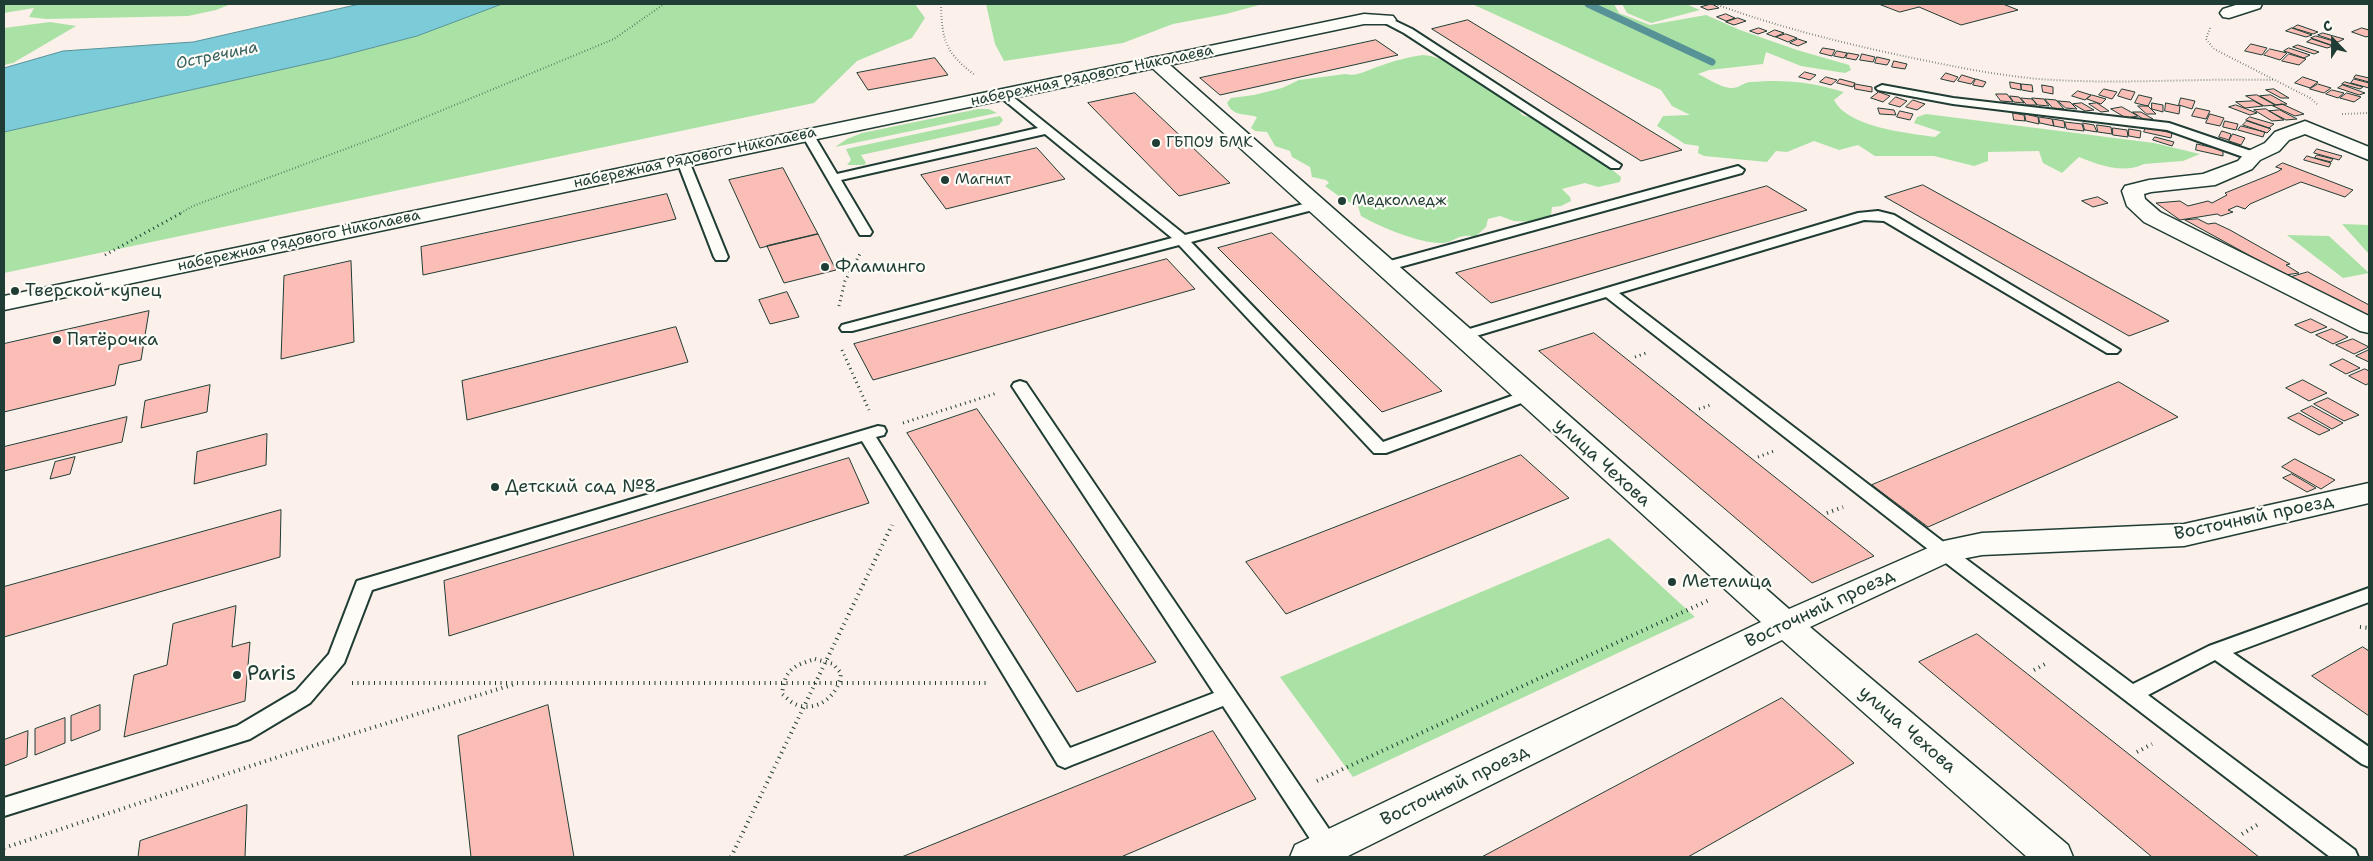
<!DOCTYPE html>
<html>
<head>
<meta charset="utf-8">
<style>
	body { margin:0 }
	#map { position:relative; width:2373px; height:861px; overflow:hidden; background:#fcf0ea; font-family:"Shantell Sans",sans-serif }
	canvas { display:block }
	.frame { position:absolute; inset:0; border:5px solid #1f3d34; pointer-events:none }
	.north { position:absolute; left:2308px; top:15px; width:50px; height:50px; -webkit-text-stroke:4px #fdfcf7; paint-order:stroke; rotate:338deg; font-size:14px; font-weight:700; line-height:20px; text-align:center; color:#1f3d34 }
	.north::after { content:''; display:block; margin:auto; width:18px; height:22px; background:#1f3d34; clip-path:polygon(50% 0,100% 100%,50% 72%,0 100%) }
</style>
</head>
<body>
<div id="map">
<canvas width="2373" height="861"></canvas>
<div class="frame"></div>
<div class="north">С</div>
</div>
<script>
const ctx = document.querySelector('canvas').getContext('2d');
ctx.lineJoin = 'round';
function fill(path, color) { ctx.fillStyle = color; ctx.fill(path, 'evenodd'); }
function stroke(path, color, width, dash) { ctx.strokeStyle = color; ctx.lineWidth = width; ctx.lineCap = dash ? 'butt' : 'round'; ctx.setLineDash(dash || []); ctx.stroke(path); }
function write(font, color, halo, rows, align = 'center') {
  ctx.font = font + ' "Shantell Sans",sans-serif'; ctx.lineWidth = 4.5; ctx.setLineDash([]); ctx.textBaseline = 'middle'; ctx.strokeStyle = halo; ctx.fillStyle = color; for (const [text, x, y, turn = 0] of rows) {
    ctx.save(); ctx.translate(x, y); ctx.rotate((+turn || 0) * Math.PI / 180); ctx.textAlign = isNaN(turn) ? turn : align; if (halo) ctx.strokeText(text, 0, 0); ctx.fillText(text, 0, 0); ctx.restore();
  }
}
fill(new Path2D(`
	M4 4H231L216 10 188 16 46 19 29 17 34 8 4 13Z
	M502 4H915L925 18 912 38 857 61 814 103 4 273V132L333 58 417 36Z
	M986 4H1263L1226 14 1173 24 1123 43 1004 61 995 44Z
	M1472 4H1614L1619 13 1650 25 1706 15 1740 30 1797 50 1849 65 1851 70 1845 73 1801 66 1766 52 1763 64 1709 70 1698 74C1707 78 1720 87 1730 88 1739 89 1743 82 1751 82 1785 79 1812 82 1844 92L1834 100C1847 127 1907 133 1935 137L1941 132 1914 123 1917 117 1926 114 2154 143 2200 154 2183 161 2144 164C2124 174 2098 165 2079 157L2062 173 2043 163 2039 151 1988 152V161L1974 166 1934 156H1875L1858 145 1839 150 1814 141 1787 152 1776 151 1767 162 1704 156 1698 153 1699 146 1685 144 1657 126 1663 116 1690 115 1672 106 1661 90Z
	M1622 4H1686L1700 10 1651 23 1627 13Z
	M50 22 76 26 13 63 4 65V28Z
	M1423 55C1446 57 1464 73 1481 85 1497 97 1511 96 1522 115 1534 119 1557 123 1561 137L1598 158 1621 177 1620 182 1598 187 1585 183 1562 189 1570 197 1571 201 1561 206 1552 207 1551 215 1546 219 1535 222 1514 221 1500 216 1488 219 1486 227 1476 236C1471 236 1465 235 1460 237 1454 239 1449 243 1442 243 1421 244 1380 227 1361 216L1358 206 1344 200 1325 186 1329 183 1326 180 1312 177 1310 167 1292 157 1290 151 1275 146 1267 132 1255 131 1251 128 1257 117C1245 113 1233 117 1227 103L1231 98 1254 95 1282 88 1299 80 1345 74C1358 77 1367 70 1380 66 1393 61 1409 57 1423 55Z
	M978 109H989L997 113 835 147 847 139 862 133Z
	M1000 116 1003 120 999 125 861 155 866 163 864 165H847L851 160 846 149Z
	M2342 224 2369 225V254L2368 253Z
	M2287 235 2329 236 2369 273 2343 278Z
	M1609 538 1695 617 1353 777 1280 677Z`), '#aae2a6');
const water = new Path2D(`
	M360 4H502L417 36 333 58 4 132V68L63 51 193 42Z`);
fill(water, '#7ccbd9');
stroke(water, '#579297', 1);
stroke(new Path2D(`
	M1588 4 1712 62`), '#579297', 7);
const building = new Path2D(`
	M1712 4 1719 8 1708 10 1701 7Z
	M1879 4H2003L2018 10 1961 25 1919 7 1900 12Z
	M1726 14 1735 18 1726 21 1717 17Z
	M1738 18 1746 21 1734 25 1726 22Z
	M1468 20 1682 150 1641 161 1432 29Z
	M2298 25 2318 32 2313 34 2293 28Z
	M1759 28 1767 31 1758 34 1750 31Z
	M2292 28 2312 35 2306 37 2286 31Z
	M2362 28 2369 30V36L2366 37 2352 32Z
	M1775 30 1784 33 1775 37 1767 34Z
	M2323 33 2344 39 2338 42 2318 35Z
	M1786 34 1797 38 1788 42 1776 37Z
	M2316 36 2337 42 2331 45 2311 38Z
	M1798 39 1807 42 1798 46 1790 43Z
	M2312 39 2333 46 2327 48 2307 42Z
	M1376 40 1398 55 1220 95 1200 78Z
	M2251 44 2267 48 2262 55 2245 51Z
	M2298 45 2319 52 2314 54 2293 47Z
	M1823 48 1835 50 1832 56 1820 53Z
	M2289 48 2310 55 2304 58 2284 51Z
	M2270 49 2287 53 2280 60 2264 55Z
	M1837 51 1847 53 1844 58 1834 56Z
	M1848 53 1859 55 1856 60 1846 58Z
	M1862 54 1875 57 1873 62 1860 60Z
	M2289 54 2306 59 2299 65 2282 61Z
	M1877 57 1890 60 1887 65 1875 63Z
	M935 58 948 75 868 90 857 73Z
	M1894 61 1907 64 1905 69 1892 67Z
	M1805 72 1816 75 1810 80 1799 77Z
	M1946 73 1958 77 1954 82 1941 79Z
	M1962 75 1975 79 1971 84 1958 81Z
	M2356 75 2369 78V82L2354 78Z
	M1826 77 1837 80 1831 85 1820 82Z
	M2303 77 2318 82 2310 88 2295 83Z
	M1840 79 1855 83 1853 87 1837 83Z
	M1976 79 1986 82 1983 87 1973 85Z
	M2354 79 2369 83V88L2351 83Z
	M2010 82 2021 84V90L2011 88Z
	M2345 82 2363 87 2360 89 2342 84Z
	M1855 84 1872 87V92L1855 89Z
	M2021 84 2032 85 2033 92 2022 90Z
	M2318 84 2331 88 2324 93 2310 89Z
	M2042 85 2053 87V94L2043 92Z
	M2343 85 2365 93 2359 95 2338 88Z
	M2104 89 2117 92 2112 99 2099 95Z
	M2122 89 2135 92 2131 100 2118 96Z
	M2274 89 2289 98H2281L2266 90Z
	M2332 90 2344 93 2338 98 2326 94Z
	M2078 91 2091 95 2085 100 2072 96Z
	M1879 92 1890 96 1883 102 1871 98Z
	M1135 93 1190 145 1230 183 1179 196 1088 103Z
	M2347 93 2361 97 2354 102 2340 98Z
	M1996 94H2007L2013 102 2001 101Z
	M2092 95 2106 99 2101 104 2087 99Z
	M2139 95 2152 98 2148 106 2135 103Z
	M2257 95 2275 105 2264 106 2246 96Z
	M2271 95 2287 104 2276 105 2260 96Z
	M2010 96 2019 97 2024 103 2014 102Z
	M1896 97 1907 101 1900 107 1889 104Z
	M2021 98 2032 99 2037 105H2027Z
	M2032 98 2044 99 2049 106 2038 105Z
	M2181 98 2195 101 2192 109 2179 105Z
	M2045 99 2056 100 2064 109 2053 108Z
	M1913 100 1925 104 1917 110 1906 107Z
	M2058 101 2070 102 2077 109 2066 108Z
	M2254 101 2263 106 2245 108 2236 102Z
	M2082 103 2094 110 2085 111 2073 104Z
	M2097 103 2109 111 2101 112 2089 104Z
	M2152 103 2163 105V112L2152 109Z
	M2166 103 2180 106 2179 114 2165 111Z
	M2282 104 2304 114 2295 116 2273 106Z
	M2236 105 2257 113 2250 115 2229 107Z
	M2138 106H2148L2156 114H2147Z
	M2122 107 2138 116 2126 118 2111 109Z
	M1878 108 1894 110 1896 115 1880 114Z
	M2196 108 2210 111 2206 119 2192 116Z
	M2266 109 2284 120 2272 121 2254 110Z
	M2280 110 2297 119 2286 120 2269 111Z
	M1900 111 1913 114 1910 120 1897 117Z
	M2133 112H2141L2153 119 2145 120Z
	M2013 113 2024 115 2025 121 2014 120Z
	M2025 114 2038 117 2039 124 2026 121Z
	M2210 114 2224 118 2220 126 2206 123Z
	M2039 117 2052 119 2054 126 2040 123Z
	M2250 117 2274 124 2269 128 2246 120Z
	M2053 119 2064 121 2065 128 2054 126Z
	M2225 121 2238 124 2236 130 2223 127Z
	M2247 121 2271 129 2267 133 2243 125Z
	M2065 122 2082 124 2084 131 2067 129Z
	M2083 123 2094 125 2097 132 2085 130Z
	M2097 125 2111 127 2112 134 2098 132Z
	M2241 126 2265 132 2263 137 2238 130Z
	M2146 127 2172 133 2171 138 2144 132Z
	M2113 128 2127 130 2128 137 2113 135Z
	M2129 129 2141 131 2140 138 2129 136Z
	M2222 131 2231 134 2229 140 2219 137Z
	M2233 134 2245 138 2241 145 2229 141Z
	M2155 137 2174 142 2172 146 2153 140Z
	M2197 144 2223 150V156L2196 150Z
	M1037 148 1065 179 946 209 921 175Z
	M2317 149 2342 156 2339 160 2314 153Z
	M2317 155 2333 159 2331 162 2315 158Z
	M2307 156 2331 163 2329 167 2304 160Z
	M2283 163 2353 190 2345 197 2301 182 2250 204 2245 209 2237 206 2228 210 2233 212 2221 216 2217 214 2180 220 2156 203 2180 201 2188 206 2208 201 2212 203 2227 195 2225 193 2277 172 2282 169 2276 167Z
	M783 168 818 234 760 248 729 180Z
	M1923 185 2169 321 2129 336 1885 197Z
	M1767 186 1807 210 1491 303 1456 273Z
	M667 194 676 219 423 275 421 247Z
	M2098 197 2108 203 2093 207 2082 201Z
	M2198 219 2208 224 2215 223 2230 230 2290 264 2286 265 2299 273 2285 275 2185 220Z
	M1272 233 1442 391 1382 412 1218 248Z
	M818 234 836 270 784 283 767 246Z
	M1167 259 1195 289 873 380 854 344Z
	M351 261 354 342 281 359 284 276Z
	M2308 272 2369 305V320L2291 277Z
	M787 292 799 317 770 324 759 300Z
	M149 311 141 360 119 365 115 385 4 412V344Z
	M2311 319 2327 327 2311 333 2295 325Z
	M676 327 688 362 467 420 462 381Z
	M2332 329 2348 337 2333 344 2316 335Z
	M1594 333 1874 556 1812 583 1539 351Z
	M2353 339 2369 347 2354 354 2336 345Z
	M2369 350V362L2356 356Z
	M2343 359 2360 368 2346 374 2330 365Z
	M2365 369 2369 371V383L2366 385 2349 376Z
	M2303 380 2327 393 2309 401 2286 388Z
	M2119 382 2178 417 1928 527 1872 485Z
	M210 385 207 412 141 428 145 401Z
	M2328 398 2359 415 2344 421 2314 404Z
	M2312 406 2343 423 2332 429 2301 411Z
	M977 409 1156 662 1077 692 907 433Z
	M2299 413 2330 430 2319 435 2288 418Z
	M127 417 122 442 4 471V447Z
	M267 434 266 465 194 484 197 452Z
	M1521 455 1569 498 1286 614 1246 562Z
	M75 457 70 474 50 479 55 462Z
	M849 458 869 503 449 636 444 581Z
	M2295 459 2335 480 2321 489 2282 467Z
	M2292 474 2316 488 2307 492 2283 478Z
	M281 510 280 557 4 637V587Z
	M236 606 232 647 250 642 245 701 124 737 134 675 167 665 173 624Z
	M1977 634 2259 857H2152L1919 662Z
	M2363 647 2369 651V716L2312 676Z
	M1782 698 1854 763 1688 857H1482Z
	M100 705V730L71 741V716Z
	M548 705 574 857H471L458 736Z
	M65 718V743L35 755V729Z
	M28 731 27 757 4 766V740Z
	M1213 731 1256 799 1121 857H902Z
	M247 805 245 857H138L140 841Z`);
fill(building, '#fabeb7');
stroke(building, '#1f3d34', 1);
const service = new Path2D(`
	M1387 17 1412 29 1621 165 1619 168H1611L1404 33 1383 22 1382 20Z
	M1882 85 1953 98 2169 123 2257 153 2259 156 2253 160 2249 159 2167 130 1953 104 1878 90 1876 88Z
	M1003 91 1007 92 1185 235 1315 201 1320 202 1321 205 1320 208 1191 242 1383 442 1520 393H1532L1534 396 1532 399 1386 453H1374L1179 245 852 331H842L840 328 842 325 1172 238 1045 134 841 180 872 232 870 235H860L802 135 804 132H812L837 174 1038 128 999 96V92Z
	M683 157 689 161 728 257 726 260H716L714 257 677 161Z
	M1738 166 1744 170 1742 173 1389 270H1379L1377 267 1379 264Z
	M1878 211 1894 215 2120 350 2117 353H2107L1884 221 1864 220 1619 293 1950 547 2133 684 2209 646 2369 588V602L2233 653 2369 747V767L2362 764 2215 660 2148 695 2355 850 2358 857H2330L1938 557 1606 297 1466 339 1461 340 1454 336 1456 333 1858 213Z
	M1020 381 1026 383 1337 841 1342 857H1320L1318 851 1223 706 1072 765 1065 768 1058 765 862 441 372 590 344 663 310 703 250 739 4 816V798L237 726 296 691 329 654 357 581 878 426 884 427 886 431 884 435 876 437 1070 748 1214 693 1012 386 1014 383Z`);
const minor = new Path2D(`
	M2239 4H2262L2260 8 2229 18 2223 17 2220 13 2223 9Z
	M1156 57 1162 58 1789 609 1944 541 1982 533 2184 524 2369 483V503L2184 546 1982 555 1951 561 1810 627 2068 845 2073 857H2027L1782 640 1346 857H1290L1295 845 1761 622 1150 66 1147 62 1150 58Z
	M2305 121 2369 147V160L2305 134 2289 140 2279 151 2260 160 2252 169 2215 185 2151 192 2144 194 2145 199 2160 212 2369 316V333L2360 331 2144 222 2127 206 2122 191 2125 186 2149 180 2203 174 2238 161 2246 152 2265 143 2275 132Z`);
const tertiary = new Path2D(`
	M1364 14 1393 16 1396 20 1393 24H1364L4 310V296Z`);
stroke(service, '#1f3d34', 4);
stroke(minor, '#1f3d34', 3);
stroke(tertiary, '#1f3d34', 3);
stroke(new Path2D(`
	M941 4C942 40 945 53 975 75
	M1715 4C1778 27 1842 43 1908 57 1951 66 1995 75 2039 79 2116 85 2195 78 2273 80
	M2210 28 2206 39 2214 49 2310 98 2317 104
	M2342 114 2369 113
	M181 213 193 206 380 136 614 39 664 4`), '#1f3d34', 2, [0.5, 2.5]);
stroke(new Path2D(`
	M105 255 183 212
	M839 306 845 281 860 254
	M842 350 869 410
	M1635 357 1646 353
	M1699 409 1713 404
	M903 423 997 393
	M1758 457 1774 451`), '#1f3d34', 3, [1, 4]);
stroke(new Path2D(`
	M1827 513 1843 507
	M2360 627 2369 628
	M815 659 833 664 841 673C840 694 817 714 795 704 790 702 786 697 782 694 785 669 793 666 815 659Z
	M2034 670 2047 663
	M352 683H988
	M2137 752 2152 744
	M1317 781 1709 600
	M2242 834 2257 825
	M4 848 293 752 515 684
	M731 857 892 525`), '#1f3d34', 4, [1, 4.5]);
fill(service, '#fdfcf7');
fill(minor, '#fdfcf7');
fill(tertiary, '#fdfcf7');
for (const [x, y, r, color] of [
	[1156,143,5,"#1f3d34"],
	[945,180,5,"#1f3d34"],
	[1342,201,5,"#1f3d34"],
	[825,267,5,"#1f3d34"],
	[15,291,5,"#1f3d34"],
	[57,340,5,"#1f3d34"],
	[495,487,5,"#1f3d34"],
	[1672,582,5,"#1f3d34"],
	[237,675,5,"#1f3d34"]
]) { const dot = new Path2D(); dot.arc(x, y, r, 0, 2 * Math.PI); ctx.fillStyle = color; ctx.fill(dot); stroke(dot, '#fdfcf7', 2); }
write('15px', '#1f3d34', '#fdfcf7', [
	["набережная Рядового Николаева",1092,76,-12],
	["набережная Рядового Николаева",695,158,-12],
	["набережная Рядового Николаева",299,241,-12]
]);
write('15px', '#1f3d34', '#fdfcf7', [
	["ГБПОУ БМК",1166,143],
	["Магнит",955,180],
	["Медколледж",1352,201]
], 'left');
write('italic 16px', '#36605d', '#fdfcf7', [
	["Остречина",217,56,-12]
]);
write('18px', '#1f3d34', '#fdfcf7', [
	["Фламинго",835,267],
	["Тверской купец",25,291],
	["Пятёрочка",67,340],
	["Детский сад №8",505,487],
	["Метелица",1682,582]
], 'left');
write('18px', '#1f3d34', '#fdfcf7', [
	["улица Чехова",1602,463,42],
	["Восточный проезд",2254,518,-12],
	["Восточный проезд",1820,609,-25],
	["улица Чехова",1907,730,41],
	["Восточный проезд",1455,786,-26]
]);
write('21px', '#1f3d34', '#fdfcf7', [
	["Paris",247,675]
], 'left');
</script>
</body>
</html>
